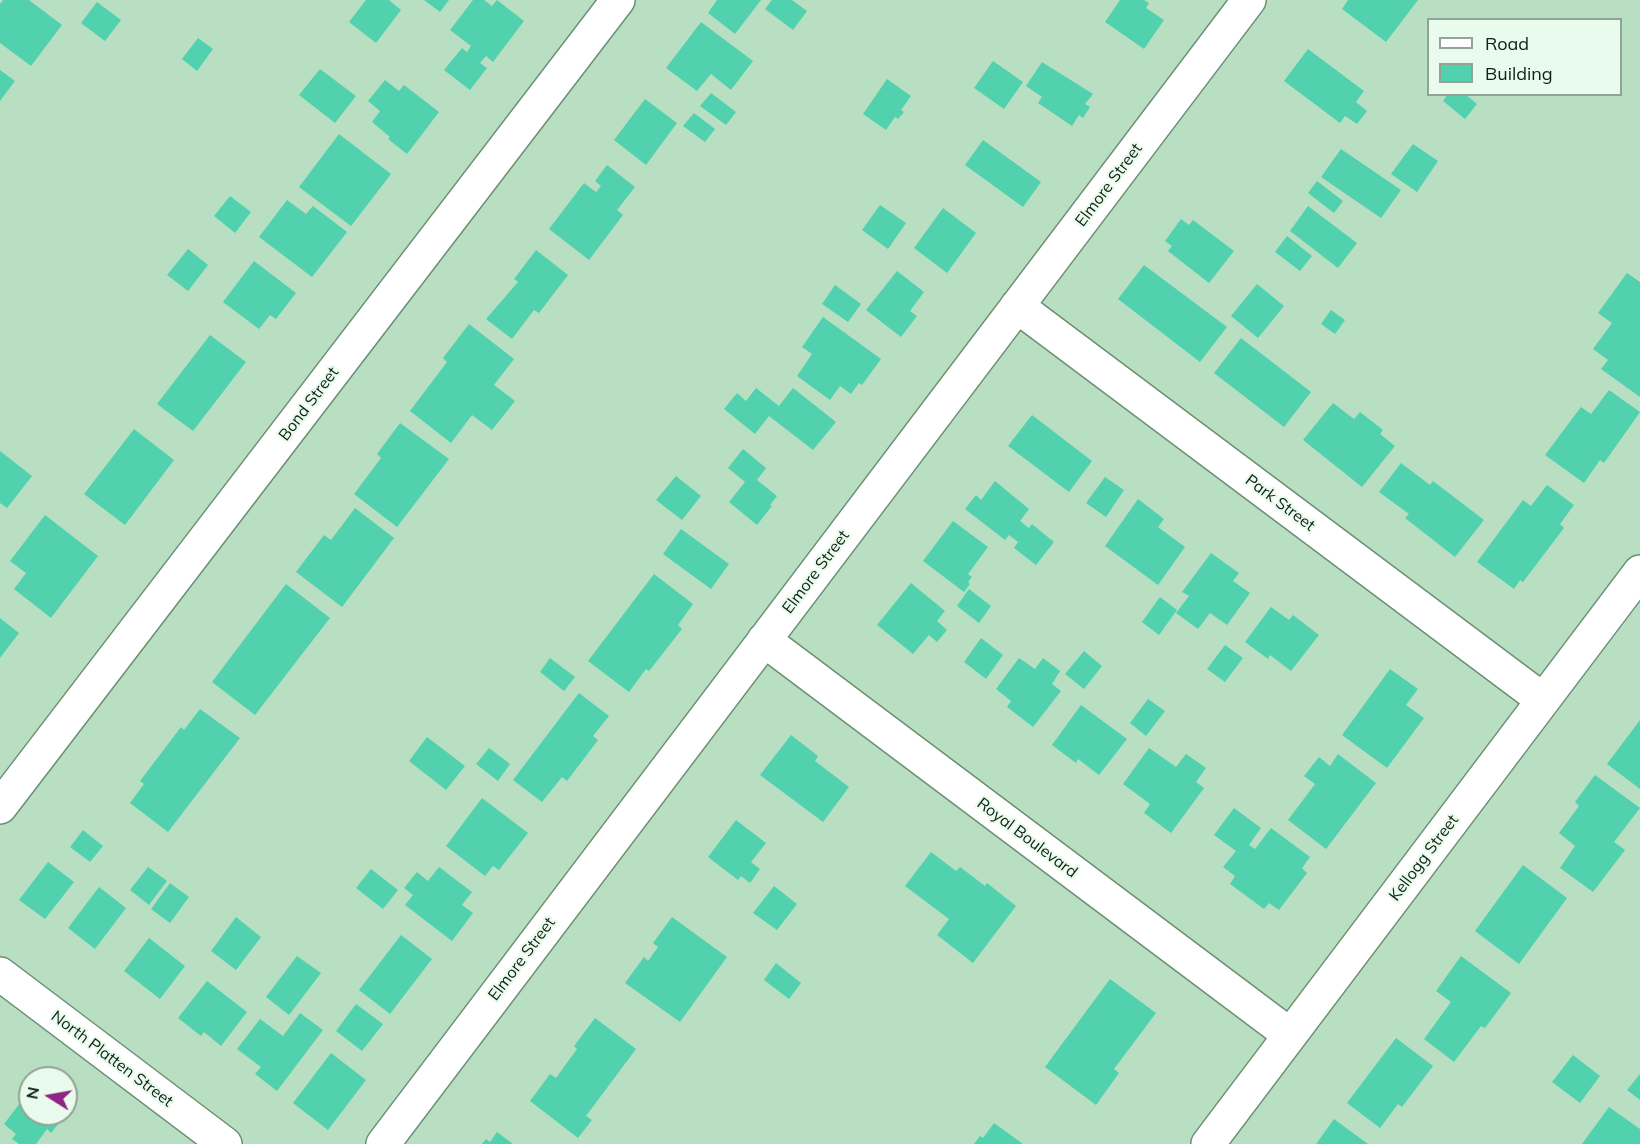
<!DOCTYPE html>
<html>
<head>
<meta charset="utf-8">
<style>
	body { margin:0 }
	#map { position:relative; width:1640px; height:1144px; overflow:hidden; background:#b9dfc2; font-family:Mulish,sans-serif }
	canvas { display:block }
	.legend { position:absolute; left:1427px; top:18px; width:195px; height:78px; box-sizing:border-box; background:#e8fbec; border:2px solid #92a396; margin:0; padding:8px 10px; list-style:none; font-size:18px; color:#122016 }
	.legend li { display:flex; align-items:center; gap:12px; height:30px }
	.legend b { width:30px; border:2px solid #92a396 }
	.north { position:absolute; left:18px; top:1066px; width:60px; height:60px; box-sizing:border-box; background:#e8fbec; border:2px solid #92a396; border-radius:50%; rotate:281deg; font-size:16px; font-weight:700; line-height:24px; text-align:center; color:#122016 }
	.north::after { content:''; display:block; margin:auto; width:21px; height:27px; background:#8f2386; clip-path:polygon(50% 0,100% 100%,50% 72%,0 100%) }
</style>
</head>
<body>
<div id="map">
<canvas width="1640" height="1144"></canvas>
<ul class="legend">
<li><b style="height:8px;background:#fff"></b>Road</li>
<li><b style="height:16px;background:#51d1ad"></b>Building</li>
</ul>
<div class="north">N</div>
</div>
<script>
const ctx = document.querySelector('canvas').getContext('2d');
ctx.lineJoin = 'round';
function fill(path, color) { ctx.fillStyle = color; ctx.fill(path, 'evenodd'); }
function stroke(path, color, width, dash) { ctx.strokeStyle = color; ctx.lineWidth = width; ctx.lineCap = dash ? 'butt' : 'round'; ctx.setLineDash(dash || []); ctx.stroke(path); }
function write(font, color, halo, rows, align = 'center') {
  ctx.font = font + ' Mulish,sans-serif'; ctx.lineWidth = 4.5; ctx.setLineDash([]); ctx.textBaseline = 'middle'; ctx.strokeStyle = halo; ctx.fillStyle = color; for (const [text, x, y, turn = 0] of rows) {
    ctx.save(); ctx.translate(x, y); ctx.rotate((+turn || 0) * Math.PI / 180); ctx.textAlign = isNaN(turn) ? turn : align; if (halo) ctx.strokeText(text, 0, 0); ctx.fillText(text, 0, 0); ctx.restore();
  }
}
fill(new Path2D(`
	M3 0H29L62 25 31 66 0 43V4Z
	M366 0H389L401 10 376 43 349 22Z
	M424 0H449L440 12Z
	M473 0H484L492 6 497 0 524 21 493 62 486 56 480 63 487 68 470 90 444 70 462 48 467 52 471 46 450 30Z
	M717 0H761L735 34 708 13Z
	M772 0H792L807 11 793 30 765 9Z
	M1120 0H1144L1149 3 1146 8 1164 20 1144 49 1105 22Z
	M1348 0H1418L1386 42 1342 9Z
	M97 2 121 20 105 41 81 23Z
	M701 22 753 61 731 90 711 74 697 91 666 68Z
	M198 38 213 49 197 71 182 59Z
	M1308 49 1364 91 1356 102 1367 111 1357 124 1345 116 1340 123 1284 81Z
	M993 61 1023 82 1004 109 974 88Z
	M1042 62 1093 94 1085 104 1090 107 1083 118 1079 115 1072 126 1038 103 1042 97 1026 86Z
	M320 69 356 96 335 123 299 95Z
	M0 70 15 81 0 101Z
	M887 79 911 96 901 110 904 112 898 119 895 117 886 130 863 114Z
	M385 80 399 91 404 85 439 112 407 154 388 139 390 137 372 122 380 111 368 101Z
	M711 93 736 112 726 125 700 106Z
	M1448 94H1465L1477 104 1465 119 1443 101Z
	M645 99 677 123 646 165 614 140Z
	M694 113 715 129 705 142 683 126Z
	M339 134 391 174 351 226 299 187Z
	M983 140 1041 182 1023 207 965 165Z
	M1413 144 1438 161 1417 192 1391 174Z
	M1341 149 1401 190 1381 218 1321 177Z
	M607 165 635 187 617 210 623 215 589 260 549 229 584 183 596 192 601 186 595 181Z
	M1317 181 1343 201 1334 213 1308 193Z
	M230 196 251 212 235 233 214 216Z
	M287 200 306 214 313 206 347 232 312 277 259 237Z
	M880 205 906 223 888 249 862 230Z
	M1308 206 1357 243 1338 268 1290 231Z
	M943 208 976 233 947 273 914 248Z
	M1181 219 1189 225 1193 220 1234 251 1209 283 1168 251 1172 246 1165 241Z
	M1287 236 1312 256 1300 271 1275 252Z
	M188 249 208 265 188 291 167 275Z
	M536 250 568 275 539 313 534 310 512 339 486 319 518 282 514 279Z
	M254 261 296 293 276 319 270 315 259 329 223 302Z
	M1144 265 1227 327 1200 362 1118 299Z
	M897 271 924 292 910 311 917 316 901 337 866 310Z
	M1627 273 1640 282V397L1601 369 1608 360 1593 349 1612 323 1598 313Z
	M1257 284 1284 306 1258 338 1231 316Z
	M835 285 861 304 848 322 822 304Z
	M1331 310 1345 320 1335 334 1321 324Z
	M823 317 881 359 862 385 859 383 851 394 840 386 830 400 797 376 812 354 802 347Z
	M469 324 514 359 494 385 515 401 492 430 472 415 451 443 410 411 447 362 443 358Z
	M210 335 246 362 193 431 157 404Z
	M1241 338 1311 392 1284 427 1214 373Z
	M756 388 779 406 793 388 836 422 813 450 769 416 755 434 724 409 737 393 746 401Z
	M1609 390 1640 412 1604 463 1600 460 1584 483 1545 455 1581 407 1591 414Z
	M1333 403 1354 419 1360 412 1383 430 1380 434 1395 446 1362 487 1303 440Z
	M1032 415 1092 461 1069 492 1008 446Z
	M400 423 449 459 397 527 354 494 381 458 377 454Z
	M134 429 174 460 125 525 84 494Z
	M743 449 766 468 757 480 777 496 770 505 772 506 757 525 729 502 745 482 728 468Z
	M0 451 32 476 7 508 0 503Z
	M1401 463 1430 485 1433 481 1484 520 1455 557 1405 518 1409 514 1379 492Z
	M676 476 701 496 682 520 656 500Z
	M1105 477 1124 490 1106 517 1086 503Z
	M995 481 1029 509 1020 521 1029 528 1032 524 1054 542 1036 565 1014 548 1018 542 1009 535 1005 540 965 509 976 495 981 500Z
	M1547 485 1574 505 1560 524 1564 528 1523 582 1520 580 1514 589 1477 562 1523 500 1531 506Z
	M1138 499 1164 519 1158 527 1185 547 1158 585 1105 546Z
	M355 508 394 538 342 607 296 572 324 535 331 540Z
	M45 515 98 556 51 618 14 589 26 573 10 561Z
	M953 521 988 547 968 574 972 577 968 582 970 584 964 592 923 561Z
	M681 529 729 564 711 589 663 554Z
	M1211 553 1239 573 1233 581 1250 593 1227 625 1210 613 1198 629 1176 613 1189 596 1182 592Z
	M654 574 693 604 678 625 682 629 649 671 646 669 629 692 588 661Z
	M911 583 945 611 937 621 947 630 937 642 929 635 913 654 877 625Z
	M286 584 330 618 255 715 212 682Z
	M969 589 991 606 979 623 957 606Z
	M1160 597 1177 610 1159 635 1142 622Z
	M1271 607 1289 620 1293 615 1319 635 1291 671 1270 655 1268 659 1245 642Z
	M0 618 19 633 0 658Z
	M981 638 1003 655 986 679 964 662Z
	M1225 645 1243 658 1225 682 1207 669Z
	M1084 651 1102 666 1084 689 1065 674Z
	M550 658 575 677 564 691 540 672Z
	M1019 658 1035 669 1043 658 1060 671 1052 684 1061 691 1033 727 1007 707 1011 701 996 689Z
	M1390 669 1418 689 1406 705 1424 718 1387 768 1342 735Z
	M579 693 609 716 593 736 598 740 567 781 562 777 542 802 513 780Z
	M1148 699 1165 711 1146 736 1130 723Z
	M1081 705 1127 739 1099 775 1078 759 1076 763 1052 745Z
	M200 709 240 738 168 832 130 803 144 784 140 781 181 727 184 730Z
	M1640 720V789L1607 764Z
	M791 735 818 756 815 761 849 787 823 822 760 775Z
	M427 737 465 766 446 790 409 761Z
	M489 748 510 764 498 781 476 764Z
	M1149 748 1176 767 1186 754 1206 768 1196 782 1204 788 1171 833 1144 813 1150 804 1123 784Z
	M1338 754 1376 783 1326 849 1288 820 1315 784 1304 776 1319 757 1330 766Z
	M1595 775 1640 808 1614 842 1625 850 1593 892 1560 868 1575 846 1559 833 1579 806 1575 802Z
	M482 798 528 833 499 870 493 866 485 876 446 846Z
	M1234 808 1261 828 1249 845 1255 849 1271 828 1310 857 1302 868 1307 873 1279 910 1269 903 1264 909 1230 884 1235 876 1223 867 1236 851 1214 835Z
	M736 820 766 843 751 862 760 869 750 883 741 876 738 880 708 857Z
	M83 830 103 846 90 862 70 847Z
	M931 852 956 871 960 867 985 886 987 883 1016 906 973 963 937 935 949 919 905 886Z
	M48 862 74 882 45 919 19 900Z
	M1523 865 1567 898 1519 964 1475 931Z
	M148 867 167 881 149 905 130 890Z
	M439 867 472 892 462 905 473 913 452 941 405 905 413 895 404 888 417 872 428 881Z
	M371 869 398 890 383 909 356 888Z
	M170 883 189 897 170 923 151 909Z
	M774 886 797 904 777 930 753 913Z
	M99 887 126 908 95 949 68 928Z
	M236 917 261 937 236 970 211 951Z
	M672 917 727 957 680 1022 625 983 644 957 648 961 658 947 653 943Z
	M401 935 432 959 390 1014 359 990Z
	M149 938 185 966 160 999 124 971Z
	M297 956 321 973 289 1015 266 997Z
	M1461 956 1511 993 1485 1028 1481 1026 1454 1062 1424 1039 1451 1002 1436 991Z
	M776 963 801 983 789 999 764 980Z
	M1110 979 1156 1013 1114 1069 1119 1073 1096 1105 1045 1067Z
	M207 981 247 1012 221 1046 204 1032 201 1036 178 1018Z
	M356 1004 383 1024 362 1051 336 1031Z
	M300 1013 323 1030 277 1091 255 1074 261 1067 237 1049 260 1019 283 1036Z
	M595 1018 636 1049 586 1116 592 1120 578 1138 530 1101 550 1074 556 1078 577 1049 574 1046Z
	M1396 1038 1433 1066 1402 1107 1398 1104 1380 1128 1347 1103Z
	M331 1053 366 1080 328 1130 293 1103Z
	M1573 1055 1600 1076 1580 1103 1552 1082Z
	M1640 1074V1100L1627 1090Z
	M30 1090V1114H60L64 1117 51 1133 47 1129 36 1144H19L12 1139 16 1134 4 1124Z
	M1609 1107 1640 1129V1144H1582Z
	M1334 1119 1368 1144H1316Z
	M994 1123 1023 1144H974L980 1136 983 1138Z
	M497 1132 513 1144H482L486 1139 490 1142Z`), '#51d1ad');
const minor = new Path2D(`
	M1017 306 1543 700
	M764 640 1290 1035
	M0 807 618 0
	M0 974 225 1144
	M383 1144 1249 0
	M1208 1144 1640 572`);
stroke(minor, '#6b8f74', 36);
stroke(minor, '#fff', 33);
write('16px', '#122016', '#e8fbec', [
	["Elmore Street",1109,185,-53],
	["Bond Street",309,404,-53],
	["Park Street",1280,503,37],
	["Elmore Street",816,572,-53],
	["Royal Boulevard",1027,838,37],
	["Kellogg Street",1424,858,-53],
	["Elmore Street",522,959,-53],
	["North Platten Street",112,1059,37]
]);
</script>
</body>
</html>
